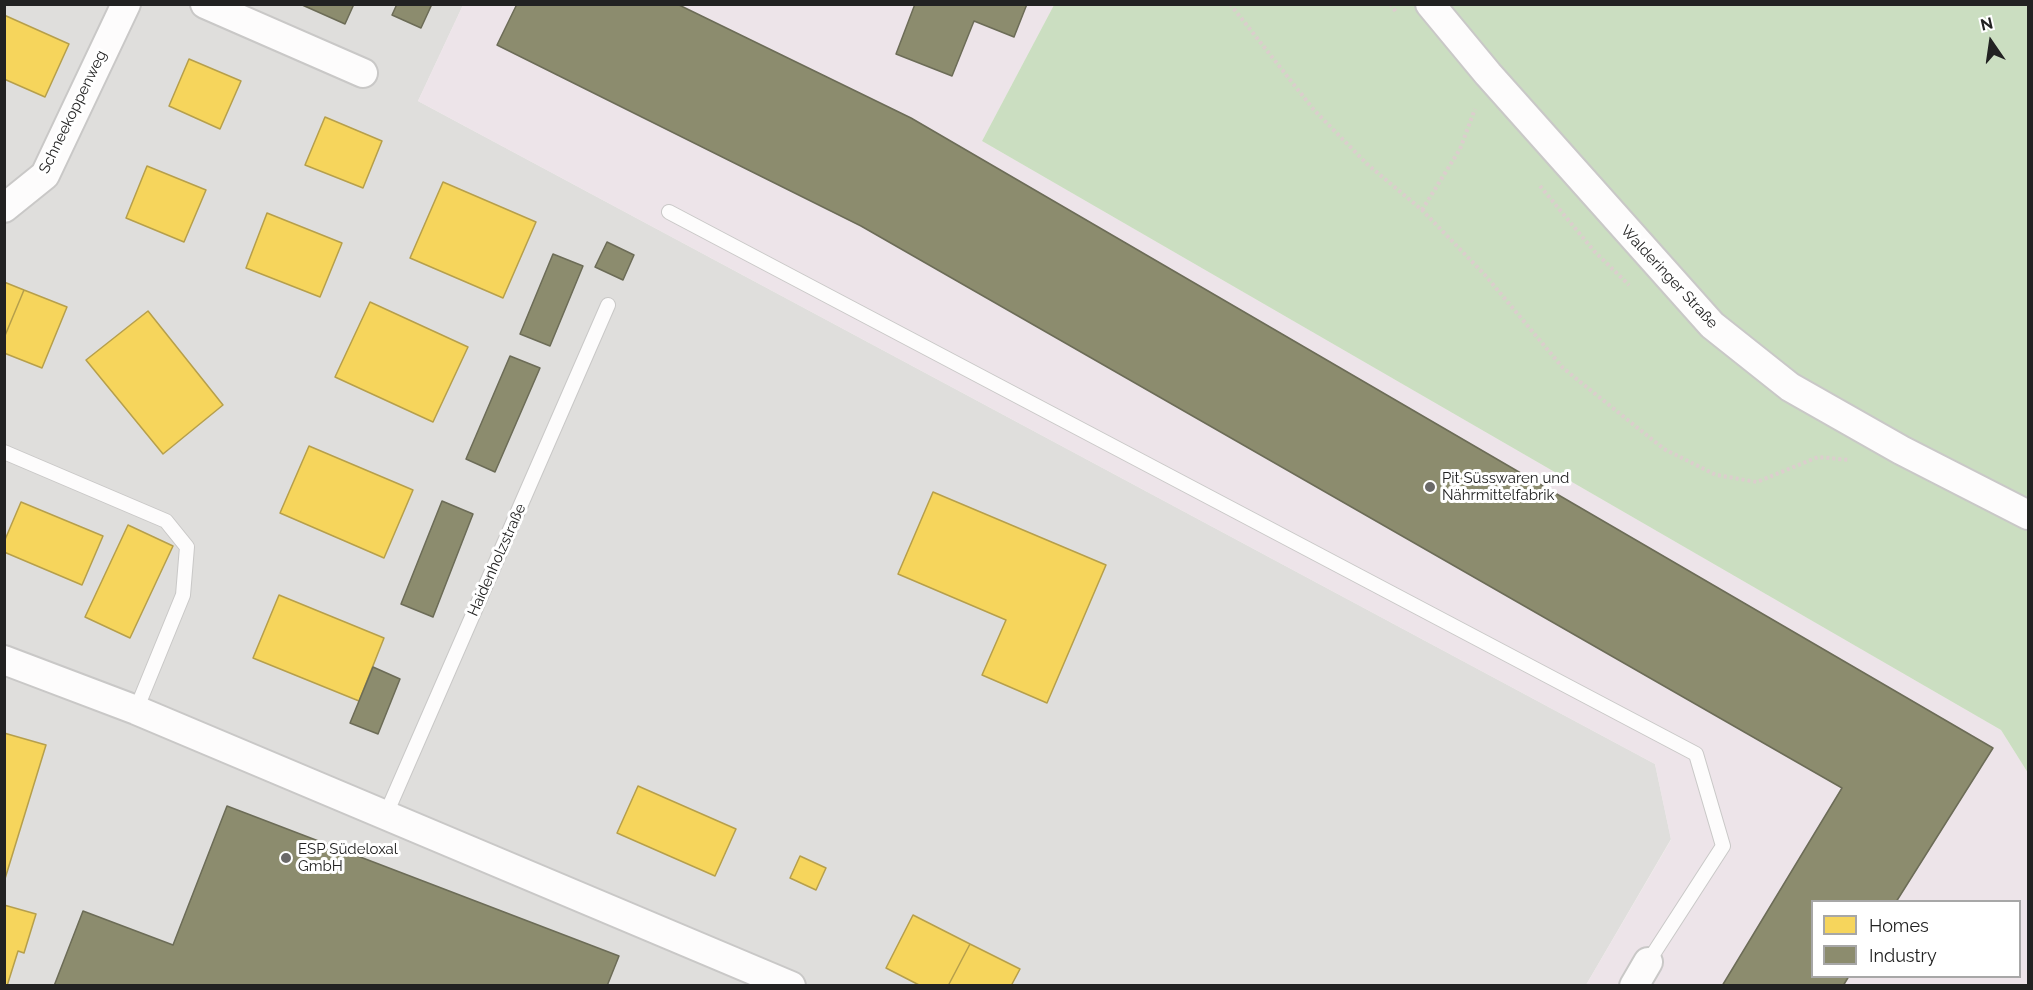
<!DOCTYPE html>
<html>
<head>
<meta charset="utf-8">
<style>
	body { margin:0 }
	#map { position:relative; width:2033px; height:990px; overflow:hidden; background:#f0eeeb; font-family:Raleway,sans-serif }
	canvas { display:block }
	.frame { position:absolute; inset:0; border:6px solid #222; pointer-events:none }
	.legend { position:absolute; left:1811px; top:900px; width:210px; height:78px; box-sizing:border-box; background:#fff; border:2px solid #a7a7a7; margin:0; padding:8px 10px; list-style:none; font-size:18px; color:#222 }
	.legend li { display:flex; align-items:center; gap:12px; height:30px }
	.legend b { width:30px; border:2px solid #a7a7a7 }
	.north { position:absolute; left:1961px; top:12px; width:60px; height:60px; -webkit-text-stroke:4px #fff; paint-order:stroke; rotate:347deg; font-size:16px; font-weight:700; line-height:24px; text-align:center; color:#222 }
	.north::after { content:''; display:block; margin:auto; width:21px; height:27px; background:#222; clip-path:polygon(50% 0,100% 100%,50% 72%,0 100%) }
</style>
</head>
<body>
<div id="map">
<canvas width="2033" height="990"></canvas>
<div class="frame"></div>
<ul class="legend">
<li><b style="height:16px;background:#f6d55c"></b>Homes</li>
<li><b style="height:16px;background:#8c8c6e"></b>Industry</li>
</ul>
<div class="north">N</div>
</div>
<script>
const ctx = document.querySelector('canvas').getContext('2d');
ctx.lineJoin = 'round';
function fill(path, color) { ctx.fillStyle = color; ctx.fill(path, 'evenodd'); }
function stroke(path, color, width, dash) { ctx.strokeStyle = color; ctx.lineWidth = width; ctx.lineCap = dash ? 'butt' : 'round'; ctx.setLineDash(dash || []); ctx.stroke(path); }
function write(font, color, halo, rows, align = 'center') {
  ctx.font = font + ' Raleway,sans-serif'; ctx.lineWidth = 6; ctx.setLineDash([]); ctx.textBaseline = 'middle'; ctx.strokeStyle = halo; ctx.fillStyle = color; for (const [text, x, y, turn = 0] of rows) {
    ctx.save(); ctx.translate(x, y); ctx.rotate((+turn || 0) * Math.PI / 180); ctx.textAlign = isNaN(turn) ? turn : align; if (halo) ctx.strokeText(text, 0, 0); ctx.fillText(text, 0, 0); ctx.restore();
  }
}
fill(new Path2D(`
	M5 5H463L418 101 1655 764 1671 839 1586 985 5 986Z`), '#dfdedc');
fill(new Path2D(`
	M463 5H1054L982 141 2001 730 2028 773V985H1586L1671 840 1655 764 418 101ZM1812 902H2020V976H1812Z`), '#ede4e9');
fill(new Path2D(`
	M1054 5H2028V773L2001 730 982 141Z`), '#cbdec1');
const homes = new Path2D(`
	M4 15 69 44 45 97 4 79Z
	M189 59 241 81 220 129 169 106Z
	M325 117 382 141 363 188 305 165Z
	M147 166 206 190 184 242 126 218Z
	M443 182 536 222 503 298 410 258Z
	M267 213 342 243 320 297 246 268Z
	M4 282 24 290 4 338Z
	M24 290 67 307 42 368 4 353V338Z
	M370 302 468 347 433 422 335 377Z
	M148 311 223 405 163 454 86 360Z
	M309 446 413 490 384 558 280 513Z
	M933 492 1106 565 1047 703 982 675 1006 620 898 574Z
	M21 502 103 536 82 585 4 552V542Z
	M128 525 173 546 130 638 85 617Z
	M279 595 384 638 359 701 253 658Z
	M4 733 46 745 4 882Z
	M638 786 736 829 715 876 617 833Z
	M800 856 826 868 816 890 790 878Z
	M4 905 36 914 24 953 18 951 7 986H4Z
	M913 915 970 944 948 986H921L886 968Z
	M970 944 1020 969 1011 986H948Z`);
fill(homes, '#f6d55c');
stroke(homes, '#b69f4b', 1.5);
const industry = new Path2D(`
	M300 4H354L345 24Z
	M397 4H432L421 28 392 15Z
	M517 4H677L911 118 1993 748 1896 902H1812V976H1849L1843 986H1722L1842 788 861 226 497 45Z
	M915 4H1027L1014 37 974 21 952 76 896 54Z
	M607 242 634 255 623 280 595 267Z
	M553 254 583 266 550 346 520 334Z
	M510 356 540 368 495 472 466 459Z
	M442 501 473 514 433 617 401 604Z
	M373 667 400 679 378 734 350 723Z
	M227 806 619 956 607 986H54L83 911 173 945Z`);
fill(industry, '#8c8c6e');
stroke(industry, '#6c6c57', 1.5);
const service = new Path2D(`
	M669 212 1696 754 1723 846 1648 962
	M4 452 166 521 187 547 183 595 136 710
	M386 814 608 305`);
const minor = new Path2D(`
	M205 4 363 73
	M1430 4 1488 74 1712 325 1790 387 1901 450 2028 515
	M4 208 45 175 126 4
	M4 660 136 710 791 986
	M1634 986 1648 962`);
stroke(service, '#c9c8c7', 16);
stroke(minor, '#c9c8c7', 32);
stroke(new Path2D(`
	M1230 4 1314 110 1367 164 1422 210 1485 275 1563 368 1664 449 1716 475 1757 482 1818 457 1850 460
	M1390 4 1397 13
	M1540 186 1594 251 1629 285
	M1422 210 1460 149 1475 109`), '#dccecd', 4, [3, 3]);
stroke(service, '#fdfcfc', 14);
stroke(minor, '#fdfcfc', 28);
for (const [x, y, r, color] of [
	[1430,487,6,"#6a6968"],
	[286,858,6,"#6a6968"]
]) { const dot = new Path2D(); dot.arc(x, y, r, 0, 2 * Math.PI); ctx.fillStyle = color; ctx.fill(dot); stroke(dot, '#fff', 2); }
write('15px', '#222', '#fff', [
	["Schneekoppenweg",73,112,-64],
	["Walderinger Straße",1669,277,47],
	["Haidenholzstraße",497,560,-66]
]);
write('15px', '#222', '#fff', [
	["Pit Süsswaren und",1442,478],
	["Nährmittelfabrik",1442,495],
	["ESP Südeloxal",298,849],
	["GmbH",298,866]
], 'left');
</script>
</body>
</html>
